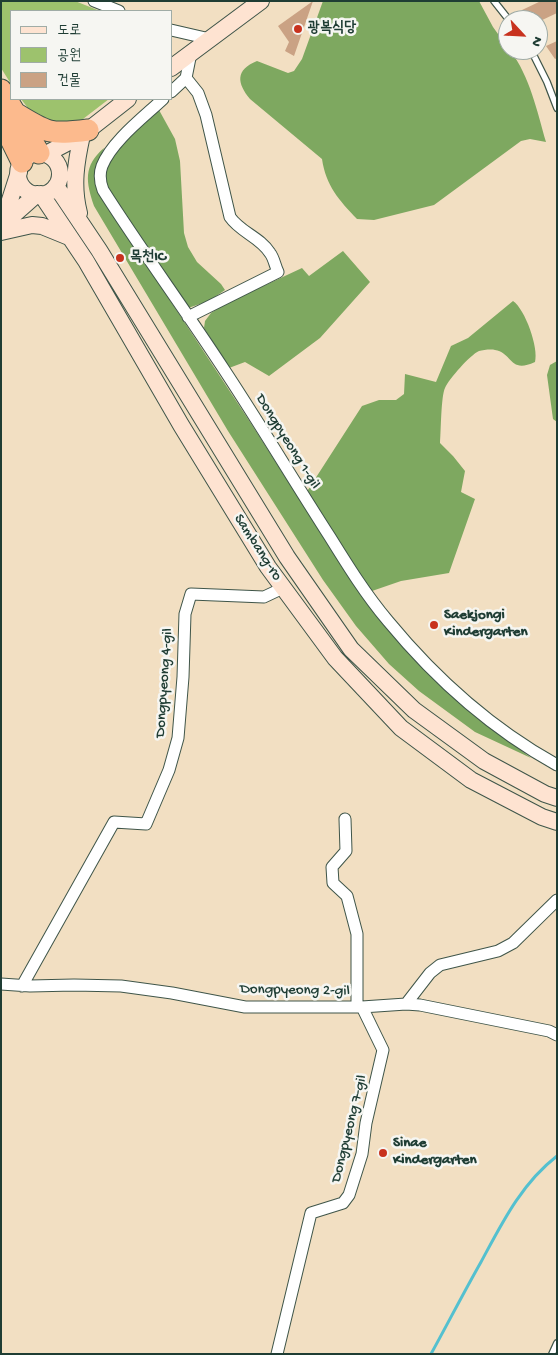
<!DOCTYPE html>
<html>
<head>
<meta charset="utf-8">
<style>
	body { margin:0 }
	#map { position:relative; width:558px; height:1355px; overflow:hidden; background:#f2dfc2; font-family:"Gochi Hand","Poor Story",sans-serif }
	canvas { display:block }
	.frame { position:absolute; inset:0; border:2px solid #1f3d34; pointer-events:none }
	.legend { position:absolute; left:10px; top:10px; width:162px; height:90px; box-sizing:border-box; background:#f6f6f2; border:1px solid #a0aca6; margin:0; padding:6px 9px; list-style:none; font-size:15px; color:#1f3d34 }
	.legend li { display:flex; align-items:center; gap:10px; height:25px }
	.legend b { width:25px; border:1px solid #a0aca6 }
	.north { position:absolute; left:498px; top:10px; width:50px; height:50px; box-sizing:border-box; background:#f6f6f2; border:1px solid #a0aca6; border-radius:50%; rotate:115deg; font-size:14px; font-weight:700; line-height:20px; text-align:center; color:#1f3d34 }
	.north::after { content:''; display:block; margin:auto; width:18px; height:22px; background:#c8321e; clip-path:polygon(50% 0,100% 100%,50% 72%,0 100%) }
</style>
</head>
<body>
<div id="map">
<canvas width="558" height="1355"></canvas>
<div class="frame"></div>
<ul class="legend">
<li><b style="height:6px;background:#fee3d1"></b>도로</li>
<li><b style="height:14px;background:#9dc26d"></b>공원</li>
<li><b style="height:14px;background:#caa284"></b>건물</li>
</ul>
<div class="north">N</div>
</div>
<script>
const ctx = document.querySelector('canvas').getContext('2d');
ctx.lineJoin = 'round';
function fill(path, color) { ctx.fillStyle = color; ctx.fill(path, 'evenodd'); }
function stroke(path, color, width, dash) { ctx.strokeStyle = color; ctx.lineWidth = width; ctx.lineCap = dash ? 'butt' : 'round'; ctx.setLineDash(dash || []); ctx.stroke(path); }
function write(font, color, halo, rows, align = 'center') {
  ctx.font = font + ' "Gochi Hand","Poor Story",sans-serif'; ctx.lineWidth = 5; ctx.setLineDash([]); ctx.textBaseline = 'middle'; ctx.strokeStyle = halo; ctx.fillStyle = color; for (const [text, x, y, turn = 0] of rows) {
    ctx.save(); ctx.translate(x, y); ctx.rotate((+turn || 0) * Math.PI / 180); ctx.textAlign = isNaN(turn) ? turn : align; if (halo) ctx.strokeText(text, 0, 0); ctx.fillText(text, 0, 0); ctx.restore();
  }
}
fill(new Path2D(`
	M1 1H75L100 11H11V84L1 68Z
	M21 99H109L70 129 40 124Z`), '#9dc26d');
fill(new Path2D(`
	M323 1H479L493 27 508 48V50H510C530 77 537 111 546 142L530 139 521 141 434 205 374 220 357 219C339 200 326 186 322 159L250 99C237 83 235 70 257 61L288 73 294 71 302 59Z
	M159 110 175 139 180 161 184 233 188 247 197 262 221 284 225 290 209 301 188 308 107 192C106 189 105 185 104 181 102 155 142 127 159 110Z
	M104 148 101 156 112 212 252 425 339 561 425 668 458 702 531 758 475 732 419 691 389 664 356 626 323 580 228 431 94 206C86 182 83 166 104 148Z
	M343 251 370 282 320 338 269 376 245 362 229 368 204 328 205 321 211 313 225 304 302 268 309 276Z
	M513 301C525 309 539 348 535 362 509 374 513 353 495 350 491 349 483 350 479 351 470 355 449 379 445 388 441 396 441 431 440 443L453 456 465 471 461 492 475 499 449 573 401 581 372 591 344 553 306 493 362 406 379 400H396L404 394 405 374 436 382 451 346 468 338Z
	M557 361V422L553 419 547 375 550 365Z`), '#7ea860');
stroke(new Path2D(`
	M431 1354C448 1323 464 1292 481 1262 502 1223 521 1184 557 1156`), '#54c0cf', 3);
fill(new Path2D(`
	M313 1 294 56 285 51 289 42 278 26Z
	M541 1H557V13L538 22V20H525L522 10Z
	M557 41V58L555 59 546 46Z`), '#caa284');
const lane = new Path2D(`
	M494 1 509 20
	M531 50 547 82 557 108
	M552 1354 557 1343`);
const street = new Path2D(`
	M94 1 119 11
	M171 30 210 39
	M186 78 198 93 206 115 230 217C240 232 260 237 270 253 274 258 275 266 278 272L188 317
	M171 92 186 78 191 53
	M163 99C144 117 112 141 102 166 99 174 100 182 103 190 141 250 184 308 223 368 260 424 294 481 330 537 348 566 366 595 388 621 435 678 492 729 557 765
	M345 819 346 851 332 867 333 883 347 896 357 934V1006
	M1 984 30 986 74 985 121 986 172 993 245 1007H362L406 1004 420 1005 549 1031 557 1035
	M22 986 114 822 146 824 169 770 178 738 183 677 185 614 191 594 264 597 283 588
	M406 1004 430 973 440 965 498 951 513 943 557 900
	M277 1354 311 1213 343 1203 349 1195 362 1154 366 1123 383 1050 362 1007`);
const secondary = new Path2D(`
	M171 68 261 1
	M18 174a21 21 0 1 1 42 0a21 21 0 1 1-42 0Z
	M46 154 82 135 128 99
	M56 186 99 250 287 557 351 649 414 710 484 761 545 794 557 798
	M41 194 86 261 181 425 268 567 335 658 401 728 471 780 542 817 557 822
	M79 213C72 186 76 162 82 135
	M2 225 19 172
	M1 226 37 194
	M1 232 32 225 42 226 69 237`);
const highway = new Path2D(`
	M1 90 39 153
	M15 113C47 133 50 135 88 130
	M1 119 22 162`);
stroke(lane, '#3f5549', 8);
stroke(street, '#3f5549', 13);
stroke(secondary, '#3f5549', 18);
stroke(highway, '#3f5549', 23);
stroke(lane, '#fff', 5.5);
stroke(street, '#fff', 11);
stroke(secondary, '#fee3d1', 16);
stroke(highway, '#fcba8d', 21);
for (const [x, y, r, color] of [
	[298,29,5,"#c8321e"],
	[120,258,5,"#c8321e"],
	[434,625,5,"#c8321e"],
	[383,1153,5,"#c8321e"]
]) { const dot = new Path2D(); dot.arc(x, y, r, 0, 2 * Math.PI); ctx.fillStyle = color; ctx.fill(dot); stroke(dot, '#f6f6f2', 2); }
write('bold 15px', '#1f3d34', '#f6f6f2', [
	["광복식당",308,29],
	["목천IC",130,258],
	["Saekjongi",444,616],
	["Kindergarten",444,633],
	["Sinae",393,1144],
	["Kindergarten",393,1161]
], 'left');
write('15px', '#1f3d34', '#f6f6f2', [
	["Dongpyeong 1-gil",287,442,58],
	["Sambang-ro",257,548,57],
	["Dongpyeong 4-gil",165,683,-86],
	["Dongpyeong 2-gil",295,991,1],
	["Dongpyeong 7-gil",350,1129,-76]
]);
</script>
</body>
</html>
